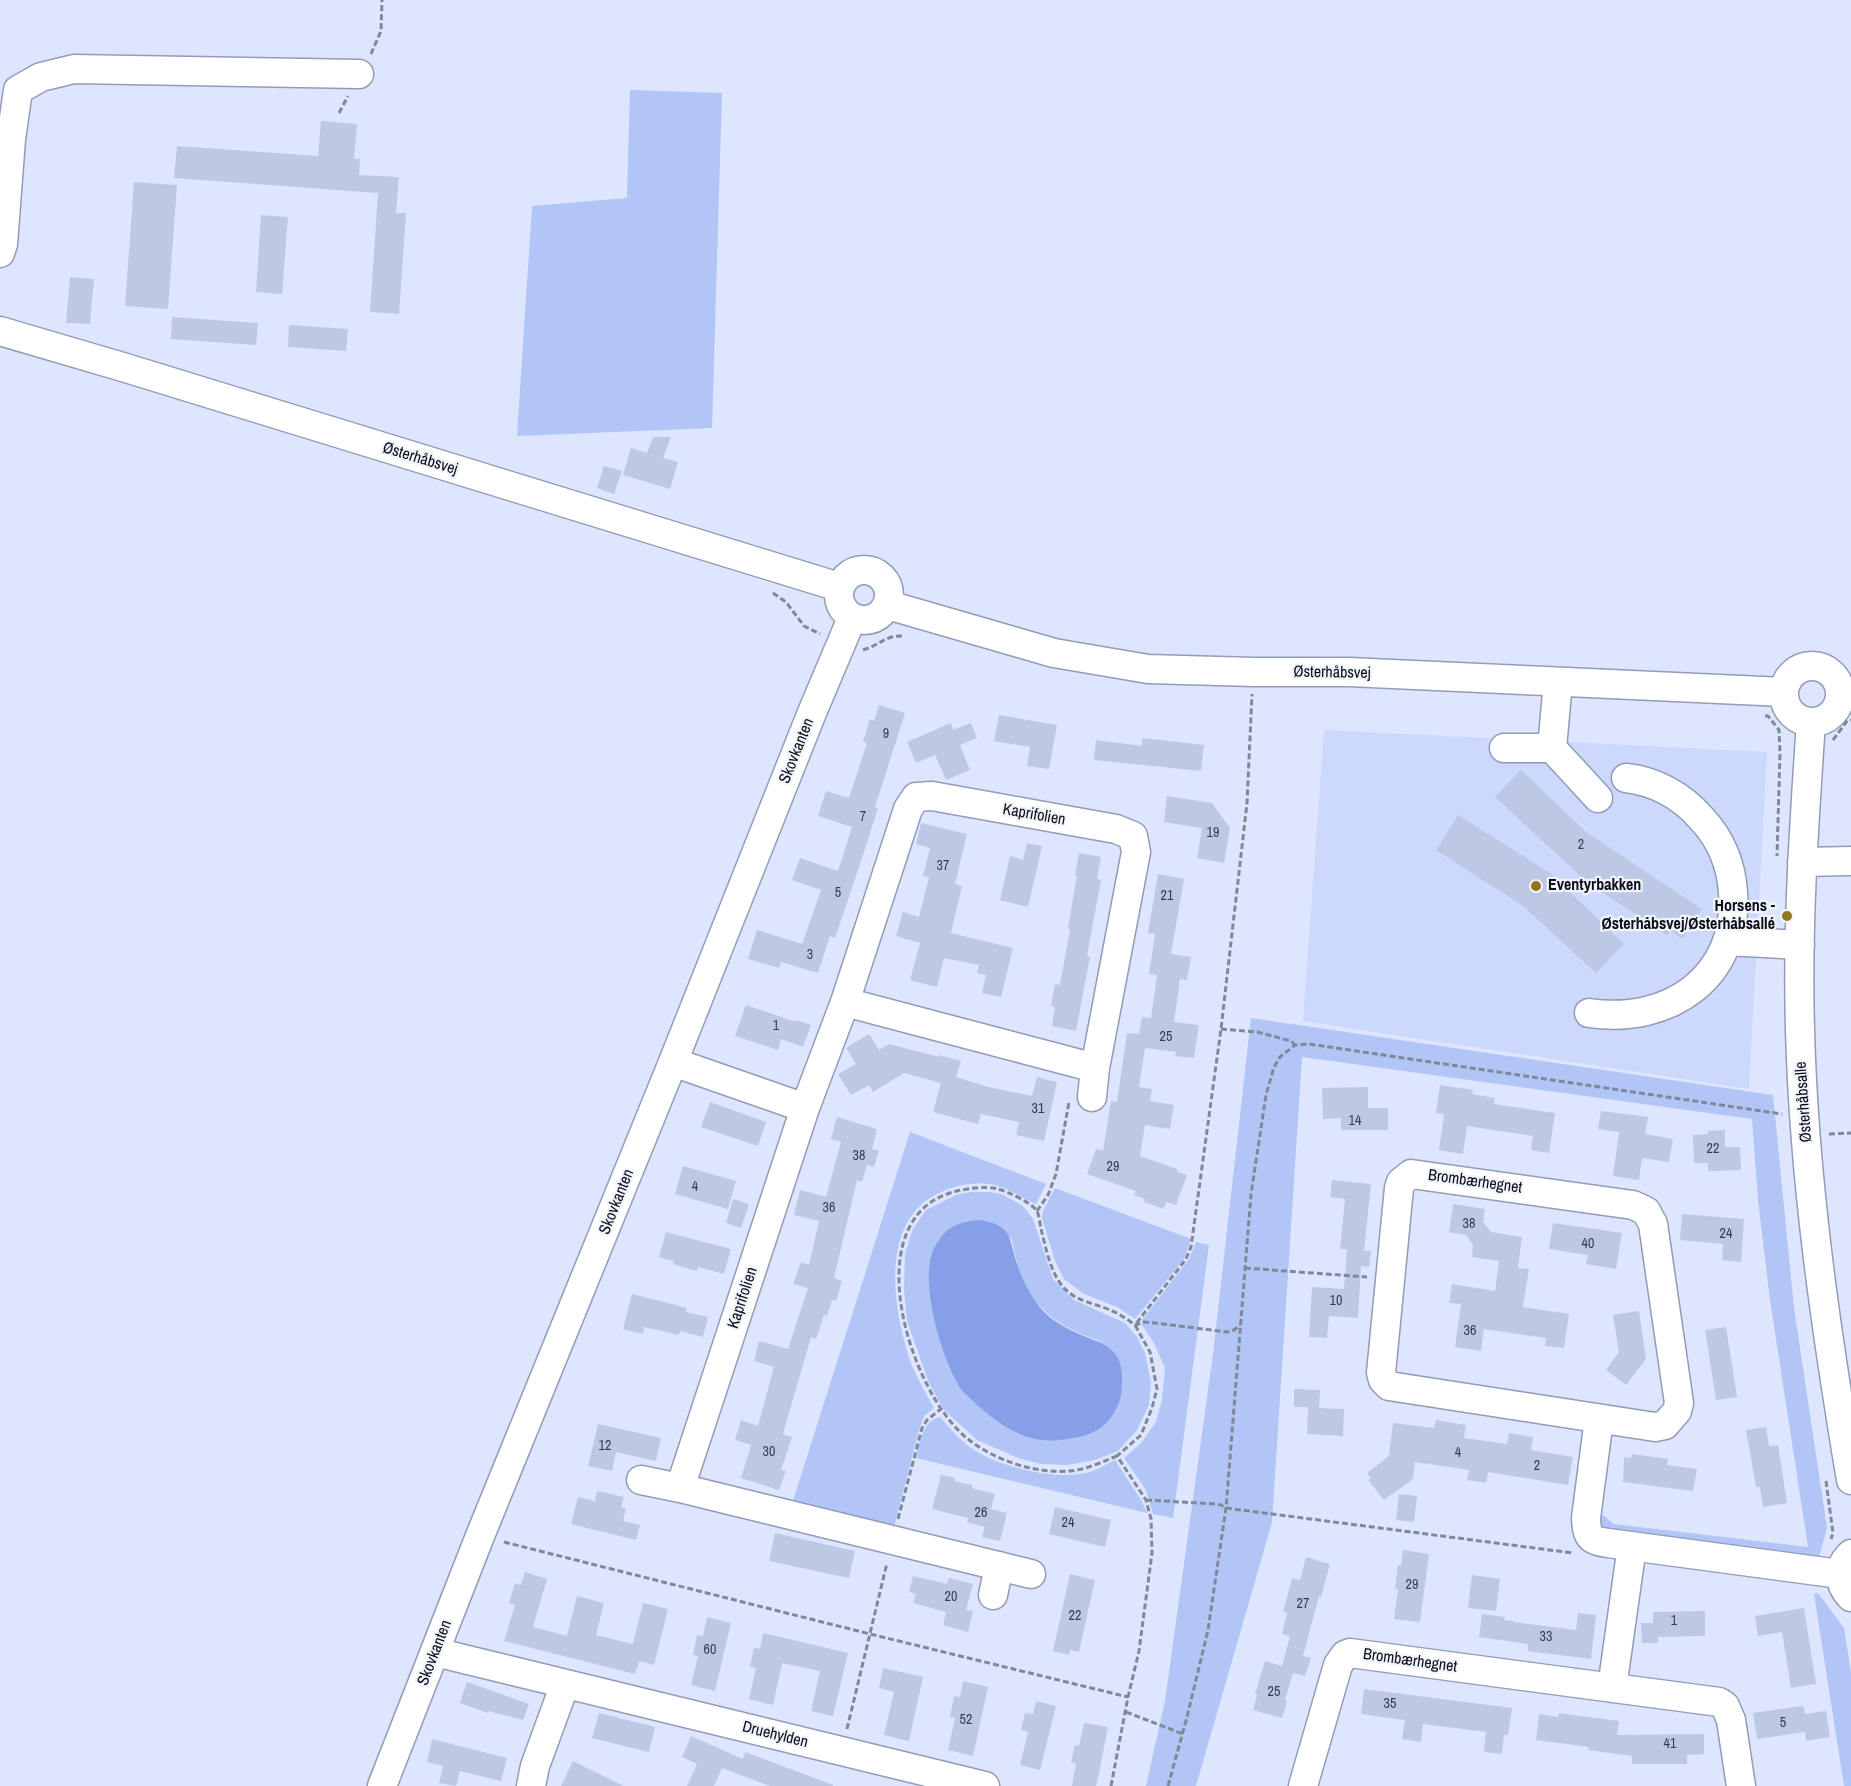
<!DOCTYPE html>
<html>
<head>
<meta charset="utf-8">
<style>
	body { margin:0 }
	canvas { display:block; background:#dde6fe }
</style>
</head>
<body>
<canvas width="1851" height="1786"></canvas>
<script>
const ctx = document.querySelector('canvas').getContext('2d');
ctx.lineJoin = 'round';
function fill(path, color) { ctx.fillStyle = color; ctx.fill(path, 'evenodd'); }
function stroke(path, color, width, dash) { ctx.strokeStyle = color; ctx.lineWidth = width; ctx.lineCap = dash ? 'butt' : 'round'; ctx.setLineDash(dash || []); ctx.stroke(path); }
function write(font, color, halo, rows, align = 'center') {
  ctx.font = font + ' "Archivo Narrow",sans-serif'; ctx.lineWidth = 4.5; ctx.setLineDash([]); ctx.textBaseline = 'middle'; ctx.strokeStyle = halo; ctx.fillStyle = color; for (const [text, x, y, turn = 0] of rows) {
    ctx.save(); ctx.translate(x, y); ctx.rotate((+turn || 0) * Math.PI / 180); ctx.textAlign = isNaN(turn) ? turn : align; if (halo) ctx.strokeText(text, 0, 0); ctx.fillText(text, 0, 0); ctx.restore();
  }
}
fill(new Path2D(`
	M1324 730 1767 752 1749 1089 1303 1021Z`), '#ccd9fd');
fill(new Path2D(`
	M630 90 722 93 712 428 517 436 532 206 627 198Z
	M1251 1018 1773 1095 1794 1308 1827 1528 1819 1557 1609 1533 1596 1522 1603 1515 1614 1524 1808 1547 1770 1300 1758 1200 1752 1119 1302 1057 1272 1522 1196 1786H1146L1165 1701 1213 1354Z
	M910 1132 1046 1184 1036 1204C1022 1198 1010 1189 995 1185 976 1181 954 1185 937 1194 877 1223 894 1317 913 1368 919 1382 927 1395 934 1408L924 1416 919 1430 893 1531 791 1507Z
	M1055 1188 1191 1239 1185 1257 1180 1264 1135 1319 1117 1307 1084 1294 1064 1279 1055 1261 1042 1218 1043 1211Z
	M971 1192H989L1001 1194 1022 1205 1033 1219 1053 1279 1074 1300 1125 1323 1137 1337 1145 1353 1151 1383 1149 1405 1137 1430 1118 1451 1095 1460 1067 1465 1041 1464 1018 1458 977 1440 944 1410 929 1383 907 1321 904 1290 905 1253 913 1229 926 1210 956 1195ZM1011 1238C1014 1247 1015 1256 1018 1265 1032 1311 1059 1327 1103 1342L933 1312 929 1276 930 1257 939 1239Z
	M1196 1242 1209 1245 1173 1518 1153 1514 1146 1490 1124 1458 1142 1442 1156 1422 1162 1400 1165 1368 1154 1343 1142 1325V1320L1189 1259Z
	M940 1417C948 1426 956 1436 966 1444 991 1466 1058 1482 1090 1472 1098 1469 1107 1464 1115 1460L1141 1500 1147 1513 916 1458C920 1442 922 1421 940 1417Z
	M1818 1593 1844 1628 1851 1672V1786H1844L1814 1594Z`), '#b2c5f7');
fill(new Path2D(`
	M979 1220C1014 1225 1008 1239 1018 1266 1023 1281 1030 1294 1039 1306 1049 1320 1069 1330 1084 1336 1108 1346 1122 1350 1122 1379 1122 1389 1122 1396 1118 1405 1106 1432 1087 1437 1059 1440 1026 1444 998 1424 975 1403 970 1398 963 1393 959 1386 941 1355 924 1296 930 1260 932 1249 940 1236 949 1229 957 1223 969 1221 979 1220Z`), '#869fe6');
fill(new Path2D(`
	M321 121 357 124 354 159H360L359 175 399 177 396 213H406L399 314 370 312 378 193 174 178 177 146 318 156Z
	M134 182 177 185 168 309 125 306Z
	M261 215 288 217 282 294 256 292Z
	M70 277 94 279 90 324 66 323Z
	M172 317 258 323 256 345 171 339Z
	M289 325 348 329 346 351 288 347Z
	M653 437H671L663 458 678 462 670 489 623 475 631 448 647 453Z
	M604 466 622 471 614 494 597 488Z
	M879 705 905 713 875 807 878 808 860 864 835 938 830 936 818 973 781 962 779 968 748 959 757 930 802 944 821 890 792 880 800 858 838 871 852 827 818 816 826 791 849 798 867 743 863 742 870 719 874 721Z
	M999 715 1057 725 1049 769 1027 766 1030 747 994 741Z
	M951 723 953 730 971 723 977 738 960 745 970 770 946 780 935 755 916 763 907 742Z
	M1142 738 1204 745 1201 771 1094 760 1096 740 1142 746Z
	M1521 770 1586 832 1702 909 1683 939 1670 931 1667 935 1588 883 1495 797Z
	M1167 796 1212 803 1230 828 1224 863 1197 858 1202 828 1164 822Z
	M1458 815 1550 873 1624 944 1596 973 1523 906 1436 850Z
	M921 823 967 834 955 884 962 886 951 933 1013 948 1001 997 982 993 986 975 977 973 979 965 944 958 937 987 910 980 920 943 896 936 903 912 919 917 929 877 923 876 930 848 916 844Z
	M1027 843 1042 846 1028 907 1000 900 1010 856 1023 860Z
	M1079 853 1101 857 1097 879 1101 880 1087 956 1090 957 1076 1031 1052 1026 1055 1007 1051 1006 1055 984 1060 985 1070 929 1068 928 1077 875H1075Z
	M1158 874 1184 879 1171 954 1191 957 1187 980 1180 979 1174 1022 1199 1025 1194 1058 1175 1056 1176 1052 1145 1048 1139 1087 1152 1089 1150 1101 1174 1105 1170 1129 1145 1125 1140 1156 1177 1169V1172L1187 1175 1176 1205 1166 1202 1164 1209 1144 1202 1145 1199 1134 1195 1136 1191 1087 1174 1096 1149 1103 1151 1111 1101 1117 1102 1127 1033 1139 1034 1142 1017 1151 1018 1157 975 1149 974 1155 934 1148 933Z
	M746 1005 796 1022 797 1020 811 1025 803 1047 781 1039 778 1050 735 1036Z
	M869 1034 879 1050 889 1044 939 1057V1055L961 1061 956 1077 988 1087 1032 1096 1037 1077 1057 1082 1044 1141 1016 1135 1019 1122 981 1114 978 1124 933 1112 941 1083 904 1073 873 1092 869 1085 851 1095 838 1074 856 1064 846 1048Z
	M1440 1085 1473 1090 1472 1094 1495 1098 1494 1104 1555 1113 1549 1153 1531 1150 1533 1136 1467 1126 1463 1154 1439 1150 1444 1114 1436 1113Z
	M1368 1087V1108H1388V1130H1341V1118L1323 1119 1322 1088Z
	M710 1102 766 1122 758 1146 701 1127Z
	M1601 1111 1648 1117 1645 1134 1673 1139 1669 1162 1642 1158 1639 1180 1613 1176 1619 1132 1598 1129Z
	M837 1117 877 1129 872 1149 879 1151 874 1167 867 1165 862 1182 857 1180 834 1278 842 1281 836 1301 832 1300 827 1316 824 1315 816 1339 811 1337 783 1434 792 1437 781 1470 786 1471 779 1490 741 1478 751 1445 735 1440 741 1420 758 1426 774 1367 754 1361 759 1341 788 1349 808 1288 793 1284 801 1262 809 1265 819 1221 794 1215 800 1190 826 1197 841 1142 831 1139Z
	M1725 1130V1147H1740L1741 1170 1708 1171V1163H1694L1693 1135 1708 1134V1131Z
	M683 1166 736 1181 728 1209 675 1194Z
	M1332 1180 1371 1184 1364 1251H1371L1369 1267 1361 1266 1358 1318 1329 1316 1327 1338 1309 1337 1312 1287 1344 1289 1347 1249H1340L1345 1199 1330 1197Z
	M733 1199 749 1204 741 1228 726 1223Z
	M1453 1204 1485 1209 1483 1222 1491 1232 1522 1237 1518 1268 1529 1269 1523 1307 1569 1314 1564 1348 1545 1346 1546 1338 1484 1329 1481 1351 1455 1347 1461 1304 1449 1303 1452 1284 1495 1291 1499 1261 1472 1257 1473 1245 1466 1235 1449 1232Z
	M1682 1214 1744 1219 1741 1262 1722 1260 1723 1244 1680 1240Z
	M1553 1223 1622 1233 1616 1269 1586 1264 1588 1255 1549 1249Z
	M666 1232 731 1249 724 1274 698 1267 697 1271 673 1264 674 1261 659 1257Z
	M632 1294 687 1308 686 1312 708 1317 703 1337 680 1331 679 1335 644 1327 643 1334 623 1329Z
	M1639 1311 1646 1359 1626 1385 1606 1370 1619 1352 1613 1315Z
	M1726 1327 1737 1397 1716 1400 1705 1330Z
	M1294 1389 1320 1390 1319 1408 1344 1409 1343 1436 1307 1434 1308 1407H1294Z
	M1436 1420 1466 1425 1464 1438 1507 1444 1509 1433 1533 1437 1531 1450 1573 1457 1568 1485 1488 1472 1486 1483 1467 1480 1469 1470 1415 1462 1413 1479 1384 1500 1368 1480 1371 1478 1367 1473 1389 1456 1393 1423 1434 1428Z
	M598 1424 661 1438 656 1461 616 1452 612 1471 588 1466Z
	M1766 1427 1769 1446 1778 1445 1787 1503 1763 1507 1760 1487H1756L1746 1430Z
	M1632 1454 1668 1459 1667 1465 1697 1469 1693 1491 1623 1482 1624 1457 1631 1458Z
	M941 1475 955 1478 954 1481 972 1485V1488L995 1494 991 1509 1007 1513 1000 1541 982 1537 985 1527 967 1522 968 1518 932 1509Z
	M597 1491 624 1497 621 1507 626 1508 623 1521 640 1525 636 1540 571 1524 578 1497 595 1501Z
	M1399 1494 1417 1496 1414 1522 1396 1520Z
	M1055 1507 1111 1520 1105 1547 1049 1534Z
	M775 1533 855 1551 849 1578 769 1561Z
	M1403 1550 1429 1554 1420 1622 1394 1619 1398 1589 1395 1588 1398 1565H1401Z
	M1306 1557 1330 1564 1321 1597 1319 1596 1303 1656 1311 1658 1305 1676 1293 1673 1285 1700 1287 1701 1282 1718 1253 1710 1257 1695 1255 1694 1265 1661 1282 1666 1290 1636 1282 1634 1287 1613 1283 1612 1292 1578 1300 1580Z
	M525 1572 547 1579 533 1627 567 1636 577 1596 604 1603 596 1635 633 1644 643 1603 668 1609 654 1665 639 1661 635 1674 504 1641 515 1605 509 1603 515 1583 521 1585Z
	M1070 1574 1095 1580 1079 1652 1070 1650 1069 1655 1053 1651Z
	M1472 1575 1500 1579 1496 1611 1468 1608Z
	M913 1576 947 1584 949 1578 973 1584 966 1610 973 1611 968 1632 943 1625 946 1612 913 1603 916 1594 909 1592Z
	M1804 1608 1816 1684 1791 1688 1782 1632 1758 1636 1755 1616Z
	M1705 1611V1636L1658 1637V1643H1642L1641 1623H1653V1612Z
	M1578 1613 1596 1615 1591 1659 1528 1651V1644L1479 1637 1482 1614 1505 1617 1504 1620 1514 1621V1622L1576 1630Z
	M707 1617 731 1623 715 1691 691 1685 698 1656 693 1655 697 1635 703 1636Z
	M763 1633 848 1653 833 1716 811 1711 820 1671 782 1663 773 1705 749 1699 756 1668 750 1667 754 1647 760 1649Z
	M883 1668 923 1677 909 1741 884 1735 894 1692 879 1688Z
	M963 1681 988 1687 973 1756 948 1750 955 1718 950 1717 954 1696 960 1697Z
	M467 1682 529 1704 523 1720 488 1711V1713L460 1703Z
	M1364 1689 1512 1708 1508 1735H1504L1502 1754 1484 1752 1486 1732 1423 1724 1421 1742 1402 1739 1405 1720 1361 1714Z
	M1036 1701 1056 1706 1040 1770 1020 1765 1028 1732 1021 1730 1025 1713 1033 1714Z
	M1803 1706 1805 1714 1826 1711 1830 1737 1806 1741 1805 1732 1757 1739 1753 1713Z
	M599 1713 655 1727 649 1752 592 1738Z
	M1559 1713 1619 1721 1617 1735 1704 1734V1754L1687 1755V1764H1632V1756L1588 1750 1589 1747 1536 1740 1539 1714 1558 1717Z
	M1084 1723 1108 1727 1099 1773 1096 1786H1072L1076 1763 1071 1762 1075 1745 1079 1746Z
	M691 1736 743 1759 745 1752 833 1785V1786H770L722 1768 714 1786H687L697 1764 682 1757Z
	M432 1739 507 1758 501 1781 460 1771 456 1786 439 1783 443 1766 427 1762Z
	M573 1761 593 1771 624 1786H561Z`), '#bdc8e4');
const minor = new Path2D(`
	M0 253 3 244 11 139 18 90 41 77 74 69 359 74
	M0 331 126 368 839 587
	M839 595a25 25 0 1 1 50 0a25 25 0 1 1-50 0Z
	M888 605 1054 653 1148 669 1253 672H1349L1784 692
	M1784 694a28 28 0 1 1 56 0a28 28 0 1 1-56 0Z
	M1558 682 1552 748 1598 798
	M1811 722C1804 825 1797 927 1800 1030 1804 1181 1826 1331 1851 1480
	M1504 748H1552
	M1802 862 1851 861
	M1728 941 1800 945
	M845 1002 1095 1068 1136 852 1133 836 1116 829 932 796 916 797 908 809 845 1002 805 1108 680 1488 1031 1574
	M1589 1013C1669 1025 1739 977 1733 892 1731 864 1720 838 1701 818 1682 796 1655 781 1626 778
	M673 1062 805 1108
	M1092 1097 1095 1068
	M1411 1174 1633 1205 1646 1211 1653 1224 1679 1403 1677 1411 1665 1425 1655 1427 1389 1386 1383 1380 1381 1373 1399 1188 1401 1182Z
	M1599 1419 1586 1518C1587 1536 1589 1541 1608 1543L1840 1574
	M641 1480 680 1488
	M1851 1554C1837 1567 1838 1584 1851 1597
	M993 1595 999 1566
	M435 1652 985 1786
	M1612 1688 1632 1546
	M382 1786 480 1536 673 1062 811 715 852 618
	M531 1786 535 1766 565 1684
	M1303 1786 1338 1665 1345 1655 1350 1653 1719 1702 1725 1706 1731 1720 1741 1786`);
stroke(minor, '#929cb7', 31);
stroke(new Path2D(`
	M371 54 381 31 382 0
	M339 113 348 96
	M773 593 786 602 804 626 820 634
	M863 650C880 645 885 635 904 636
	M1765 716H1768L1779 730 1780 753 1777 856
	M1833 740 1847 721 1851 720
	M1221 1029 1257 1032 1291 1041 1295 1045
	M1829 1134 1851 1133
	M1037 1211 1048 1195 1056 1174 1069 1102
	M1245 1268 1367 1277
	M1117 1456C1102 1462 1085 1470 1070 1471 1035 1474 994 1460 968 1439 909 1393 853 1215 957 1191 969 1188 986 1186 998 1189 1007 1191 1032 1203 1037 1211 1039 1215 1040 1224 1041 1229 1046 1248 1051 1277 1067 1291 1079 1302 1098 1304 1112 1311 1120 1314 1128 1320 1135 1325L1144 1322 1155 1323 1227 1332 1234 1330 1240 1325
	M1826 1481 1833 1533 1831 1539
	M1146 1500 1216 1504 1221 1505 1226 1508 1573 1553
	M898 1519 922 1428 927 1420 941 1409
	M504 1542 870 1634 1128 1697
	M1126 1712 1183 1734
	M847 1729 887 1563
	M1111 1786 1128 1697 1139 1651 1152 1553 1151 1519 1146 1500 1117 1456 1141 1435 1152 1408 1157 1389 1150 1352 1135 1325 1186 1259 1191 1247 1221 1029 1247 803 1252 694
	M1168 1786 1187 1717 1208 1630 1226 1508 1251 1194 1266 1095 1274 1067 1280 1057 1295 1045 1309 1044 1782 1114`), '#808798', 3, [6, 3]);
stroke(minor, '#fff', 28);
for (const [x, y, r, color] of [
	[1536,886,6,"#93751c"],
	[1787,916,6,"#93751c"]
]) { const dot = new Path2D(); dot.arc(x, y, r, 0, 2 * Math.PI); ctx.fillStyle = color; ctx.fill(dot); stroke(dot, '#f1f4fa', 2); }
write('14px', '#373c4a', null, [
	["9",886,734],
	["7",863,817],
	["19",1213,833],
	["2",1581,845],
	["37",943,866],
	["5",838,893],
	["21",1167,896],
	["3",810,955],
	["1",776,1026],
	["25",1166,1037],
	["31",1038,1109],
	["14",1355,1121],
	["22",1713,1149],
	["38",859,1156],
	["29",1113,1167],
	["4",695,1187],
	["36",829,1208],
	["38",1469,1224],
	["24",1726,1234],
	["40",1588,1244],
	["10",1336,1301],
	["36",1470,1331],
	["12",605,1446],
	["30",769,1452],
	["4",1458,1453],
	["2",1537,1466],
	["26",981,1513],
	["24",1068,1523],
	["29",1412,1585],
	["20",951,1597],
	["27",1303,1604],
	["22",1075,1616],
	["1",1674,1621],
	["33",1546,1637],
	["60",710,1650],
	["25",1274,1692],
	["35",1390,1704],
	["52",966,1720],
	["5",1783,1723],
	["41",1670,1744]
]);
write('16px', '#0a0d16', '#f1f4fa', [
	["Østerhåbsvej",420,459,17],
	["Østerhåbsvej",1332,673,1],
	["Skovkanten",797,751,-68],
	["Kaprifolien",1034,815,10],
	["Østerhåbsalle",1804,1102,-94],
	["Brombærhegnet",1475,1182,8],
	["Skovkanten",617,1202,-68],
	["Kaprifolien",743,1298,-72],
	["Skovkanten",435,1653,-69],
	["Brombærhegnet",1410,1661,8],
	["Druehylden",775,1735,14]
]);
write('bold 16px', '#0a0d16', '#f1f4fa', [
	["Eventyrbakken",1548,886],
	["Horsens -",1775,907,"right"],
	["Østerhåbsvej/Østerhåbsallé",1775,925,"right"]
], 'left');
</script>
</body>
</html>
